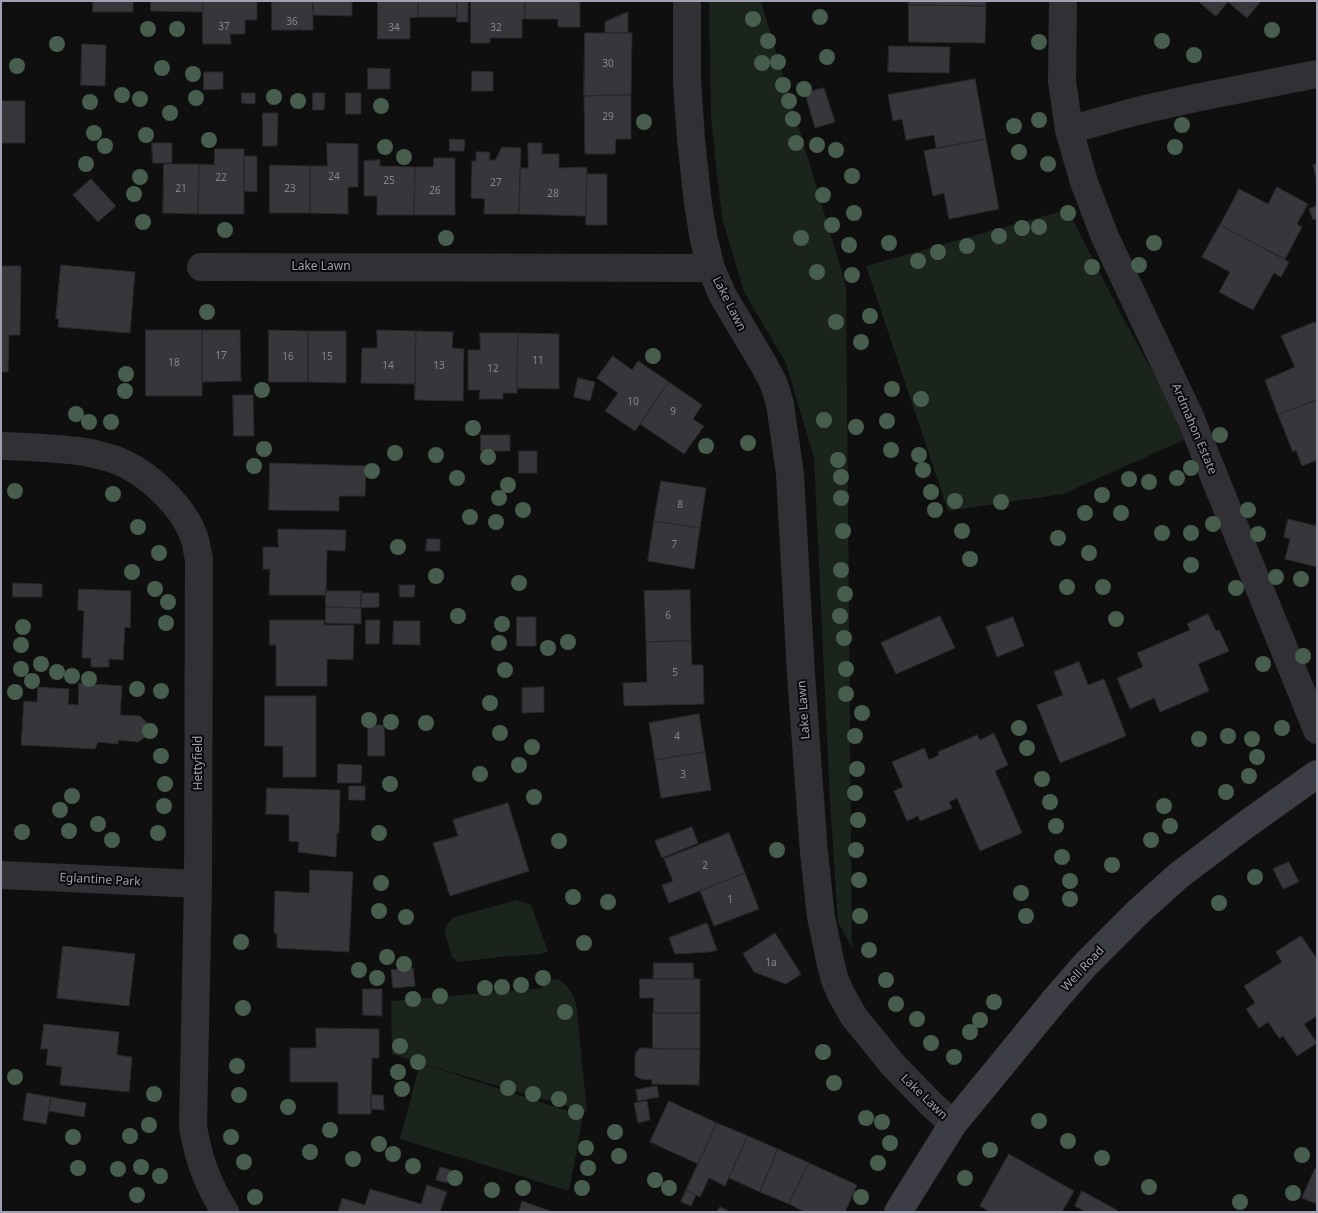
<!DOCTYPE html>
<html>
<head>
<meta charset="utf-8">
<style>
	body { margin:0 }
	#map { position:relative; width:1318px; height:1213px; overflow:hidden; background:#0f0f10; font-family:"Noto Sans",sans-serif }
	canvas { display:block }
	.frame { position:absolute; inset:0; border:2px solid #9fa0b2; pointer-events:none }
</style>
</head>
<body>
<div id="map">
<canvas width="1318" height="1213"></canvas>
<div class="frame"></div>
</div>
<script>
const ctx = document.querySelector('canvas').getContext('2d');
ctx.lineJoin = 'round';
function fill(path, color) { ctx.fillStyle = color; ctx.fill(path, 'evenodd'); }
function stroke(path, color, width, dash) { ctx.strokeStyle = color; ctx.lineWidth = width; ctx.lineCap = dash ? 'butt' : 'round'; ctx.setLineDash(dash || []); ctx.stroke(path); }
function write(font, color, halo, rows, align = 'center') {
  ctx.font = font + ' "Noto Sans",sans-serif'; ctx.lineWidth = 4; ctx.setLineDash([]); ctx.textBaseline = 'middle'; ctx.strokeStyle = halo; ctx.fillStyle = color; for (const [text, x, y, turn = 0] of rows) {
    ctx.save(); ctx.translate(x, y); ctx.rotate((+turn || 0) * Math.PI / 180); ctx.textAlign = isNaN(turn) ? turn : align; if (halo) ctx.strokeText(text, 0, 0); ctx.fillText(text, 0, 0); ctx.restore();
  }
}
fill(new Path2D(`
	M709 1H761L846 286 852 948 838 922 830 802 814 458 786 363 744 292 723 221 717 176 711 115Z
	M1062 211 1074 222 1123 318 1164 392 1184 440 1063 494 948 511 866 266Z
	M517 900 531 905 548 951 541 954 499 957 458 962 452 957 444 930 448 923 454 917Z
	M558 979C568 985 572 993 576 1003L587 1112 423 1064 583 1116 569 1191 400 1139 420 1063 392 1054 391 1001 542 988 541 981Z`), '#1b231d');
const building = new Path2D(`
	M93 1H133V12H93Z
	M151 1H203V12L151 11Z
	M203 1H257V20H245V34H230L231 44H203Z
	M272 1H313V30H272Z
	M313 1H352V16L313 15Z
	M378 1H418V17L410 18V39H378Z
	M418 1H457V17H418Z
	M457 1H468V22H457Z
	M471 1H525V19H522V38H490V43H471Z
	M525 1H580V27H558V19H525Z
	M909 1H986V6L909 5Z
	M1198 1H1261L1247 18 1228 2 1216 16Z
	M909 5 986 6 985 43 909 42Z
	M628 12V33H605V22Z
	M585 33H632L631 95 584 96Z
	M82 44 106 45 105 86 81 85Z
	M889 46 950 47 949 73 888 72Z
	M368 68 390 69V89H368Z
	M472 71 493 72V91H472Z
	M204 72H223V89L204 90Z
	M975 79 986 139 936 148 934 135 906 140 902 119 893 121 888 95Z
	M824 88 835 122 815 128 805 93Z
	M242 93H255V104L242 103Z
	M313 93H325L324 110H313Z
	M346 93H361V114H346Z
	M631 95V139H616L615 154H585L584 96Z
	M1 101H25V143H1Z
	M263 113H278L277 146H263Z
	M450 139 465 140 464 151H450Z
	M986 139 999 209 949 219 944 193 933 196 924 151Z
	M152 143H172V163H153Z
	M327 143 358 144V187H348V214L310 213V166H327Z
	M528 143H542V154H559V168L587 167 586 216 519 214 520 168H528Z
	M502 147 521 148 519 214H484L485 199 471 198 472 161H476V152H490L489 160H495Z
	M215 149H244V214H198L199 164 214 165Z
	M244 156H257V192L244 191Z
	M434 158H455V215H414L415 167H433Z
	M380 160V166L415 167 414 215H377V196H364V161Z
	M164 164H199L198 214 163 213Z
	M1317 164V182L1313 165Z
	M270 165 310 166V213H270Z
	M587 174H607V225H586Z
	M91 179 116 206 98 222 73 195Z
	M1277 187 1308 204 1297 224 1302 227 1285 259 1220 225 1239 189 1268 204Z
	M1317 206V219L1313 220 1309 209Z
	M1220 225 1289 262 1281 277 1274 273 1253 310 1219 292 1230 272 1202 257Z
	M61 265 135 272 130 333 58 327 59 319H56Z
	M1 266H21L20 335H9L8 372H1Z
	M1315 322 1317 325V400L1278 415 1265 380 1295 367 1281 336Z
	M146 330H202V396H146Z
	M202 330H240L241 381 202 382Z
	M269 330 308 331V382H269Z
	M377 330 416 331 415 384 361 383 362 348H377Z
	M308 331H346V383L308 382Z
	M416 331 453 332 452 348 464 349 463 401 415 400Z
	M480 333H518L517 393H503V399H479L480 390H468V350H480Z
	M518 333 559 334V389L517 388Z
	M613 356 632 370 638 361 669 382 635 431 605 411 618 393 597 378Z
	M578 378 595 382 590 401 574 397Z
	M669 382 702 405 693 419 704 426 684 454 640 424Z
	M233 395H253L254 436H234Z
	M1317 400V460L1302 466 1296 450 1293 452 1278 415Z
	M481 435H510V451H481Z
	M519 451H537V473H519Z
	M270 463 366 466 365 496H339V511L269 510Z
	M661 481 706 488 700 528 654 521Z
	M1288 519 1317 526V567L1285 559 1290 539 1284 537Z
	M654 521 700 528 694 569 648 561Z
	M278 529 346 530 345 551 327 550 326 595H269L270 569H263V547H278Z
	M427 539H440V551H426Z
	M13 583 42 584V597H13Z
	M399 585H415L414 597H400Z
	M79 589 131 591 130 628 125 627 123 660 109 659V667H91V658H82L84 611 78 610Z
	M690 590 691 641 646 642 644 591Z
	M326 591H362L361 608 326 607Z
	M361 593H379V607L361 608Z
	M326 607 361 608V624L326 623Z
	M1208 614 1216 631 1219 630 1229 651 1198 664 1209 691 1160 712 1154 698 1130 709 1117 678 1143 667 1137 653 1190 630 1187 624Z
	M940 616 955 648 896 674 881 643Z
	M517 617H536V646H517Z
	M1013 617 1024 646 997 657 986 627Z
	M270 620H324V625H354L353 660 327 659V686H276V645H270Z
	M366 620H380L379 644H366Z
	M394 621H420V645L393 644Z
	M691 641 692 665H703L704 704 624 706 623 683 647 682 646 642Z
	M1079 662 1088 685 1104 679 1126 736 1060 763 1037 705 1063 695 1054 672Z
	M79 683 122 686 120 715 140 716 149 725 148 735 138 742 118 740V744L98 742 95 749 21 745 24 701 37 702 38 687 69 689 68 704 78 705Z
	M544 687V712L522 713V688Z
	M265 696H316V777H283V746H265Z
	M699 714 705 752 655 760 649 723Z
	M368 725H384L385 756H368Z
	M994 733 1008 765 995 771 1022 833 980 851 957 798 949 802 952 808 920 821 918 816 907 821 894 791 903 787 892 762 924 748 929 760 939 755 938 752 977 735 980 740Z
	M705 752 711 790 661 798 655 760Z
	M338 764 362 765 361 783H338Z
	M349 786H365V800H349Z
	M267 788 340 790 339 833H337L336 857 298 852 299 842 289 841V815L266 814Z
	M508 803 529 871 450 896 433 843 458 836 453 820Z
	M692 827 698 843 662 858 655 841Z
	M729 833 745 873 669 903 662 885 673 881 664 859Z
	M1289 862 1299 882 1283 889 1273 869Z
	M310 870 353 872 349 952 277 948V934L274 933 275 891 309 893Z
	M745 873 759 909 714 926 700 891Z
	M707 923 717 950 710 952 675 954 669 938Z
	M775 933 801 974 786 984 754 972 743 954Z
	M1301 936 1317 959V1016L1304 1024 1317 1043 1297 1056 1283 1036 1279 1038 1268 1022 1259 1028 1246 1009 1255 1003 1244 986 1282 962 1276 952Z
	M63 946 135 954 129 1006 57 998Z
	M654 963H693L694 979H653Z
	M413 968 415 986 393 988 391 970Z
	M640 979H700V1013H653L654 998H640Z
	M363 989H382V1016L363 1015Z
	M653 1013H700V1049H653Z
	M44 1024 119 1032 117 1055 132 1057 129 1092 60 1085 62 1067 46 1065 48 1049H41Z
	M316 1028 379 1029V1058H372L371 1114H338V1082H290V1048H316Z
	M640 1048 700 1049 699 1085 652 1084V1080L641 1079 635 1076V1054Z
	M657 1086 659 1097 638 1101 636 1090Z
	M27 1093 51 1097 46 1124 23 1120Z
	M371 1095H383L384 1110 371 1109Z
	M51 1097 86 1103 84 1117 49 1111Z
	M647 1101 650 1120 638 1123 634 1103Z
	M669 1101 717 1123 698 1164 650 1142Z
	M717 1123 748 1136 725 1186 709 1178 700 1197 686 1190Z
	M748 1136 778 1149 760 1192 729 1178Z
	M778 1149 809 1163 789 1204 760 1192Z
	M1009 1154 1074 1191 1062 1212H990L980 1206Z
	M809 1163 857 1185 845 1212H805L789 1204Z
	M440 1167 451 1170 447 1183 436 1180Z
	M1315 1169 1317 1170V1204L1302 1198Z
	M427 1185 447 1192 440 1212H338L342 1198 365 1205 370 1189 421 1204Z
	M686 1190 696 1195 691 1206 681 1202Z
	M1082 1191 1117 1210 1116 1212H1086L1075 1206Z
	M522 1201 553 1212H519Z
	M720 1207 729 1211V1212H717Z`);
fill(building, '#36363b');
stroke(building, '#29292c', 1);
stroke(new Path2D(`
	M687 1V82L691 139 698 204 704 240 711 268 723 296 764 365 774 384 780 404 790 474 801 674 814 853 821 917 831 965 835 980 841 994 854 1017 894 1066 930 1103 953 1124
	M1063 1 1062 81 1069 130 1084 182 1105 237 1190 417 1317 730
	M1069 130 1137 111 1195 98 1317 74
	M201 267 711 268
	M1 446C29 447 58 448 86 452 95 454 115 459 123 463 151 476 186 509 195 540 197 546 197 553 199 559L198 884 193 1127C199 1160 207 1183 225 1212
	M1 875 198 884`), '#303035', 28);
stroke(new Path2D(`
	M898 1212 953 1124 1053 1002 1085 965 1137 913 1178 876 1244 826 1317 774`), '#3d3e45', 28);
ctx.fillStyle = '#475e4e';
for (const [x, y] of [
	[820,17],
	[753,19],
	[148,29],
	[177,29],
	[1272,30],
	[768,41],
	[1162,41],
	[1039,42],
	[57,44],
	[1194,55],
	[827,57],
	[778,62],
	[762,63],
	[17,66],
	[162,68],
	[193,74],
	[783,85],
	[804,89],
	[122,95],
	[274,97],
	[196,98],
	[140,99],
	[298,101],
	[789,101],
	[90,102],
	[381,106],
	[170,113],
	[793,119],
	[1039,120],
	[644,122],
	[1182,125],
	[1014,126],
	[94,133],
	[146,135],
	[209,140],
	[796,143],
	[817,145],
	[105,146],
	[385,147],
	[1175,147],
	[836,150],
	[1019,152],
	[404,157],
	[86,164],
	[1048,164],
	[852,176],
	[140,177],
	[134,194],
	[823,195],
	[854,213],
	[1068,213],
	[143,222],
	[832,225],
	[1039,227],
	[1022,228],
	[225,230],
	[999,236],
	[446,238],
	[801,238],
	[889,243],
	[1154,243],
	[849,245],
	[967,246],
	[938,252],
	[918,261],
	[1139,265],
	[1092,267],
	[817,272],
	[852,275],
	[207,312],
	[870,316],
	[836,322],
	[861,342],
	[653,356],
	[126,374],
	[892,389],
	[262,390],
	[125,391],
	[921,399],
	[76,414],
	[824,420],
	[887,421],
	[89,422],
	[111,422],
	[856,427],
	[473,428],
	[1220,435],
	[748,443],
	[706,446],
	[264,449],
	[891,450],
	[395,453],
	[436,455],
	[919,455],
	[488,457],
	[838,460],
	[254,466],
	[1191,468],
	[923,470],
	[372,471],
	[841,477],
	[457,478],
	[1177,478],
	[1129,479],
	[1149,482],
	[508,485],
	[15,491],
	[931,492],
	[113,494],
	[1102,495],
	[499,498],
	[841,498],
	[955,501],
	[1001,502],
	[523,510],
	[935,510],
	[1248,510],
	[1085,513],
	[1121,513],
	[470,517],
	[496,522],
	[1213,524],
	[138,527],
	[843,531],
	[962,531],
	[1162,533],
	[1191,533],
	[1258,534],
	[1058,538],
	[398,547],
	[159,553],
	[1089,553],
	[970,559],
	[1191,565],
	[841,570],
	[132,572],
	[436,576],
	[1276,577],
	[1301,579],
	[519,583],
	[1067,587],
	[1103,587],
	[1236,588],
	[155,589],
	[845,594],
	[168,602],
	[458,616],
	[840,616],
	[1116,619],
	[166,623],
	[502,624],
	[23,627],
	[844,638],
	[568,642],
	[499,643],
	[21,645],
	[548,648],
	[1303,656],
	[41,664],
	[1263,664],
	[21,669],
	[846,669],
	[505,670],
	[57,672],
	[72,676],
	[89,679],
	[32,681],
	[137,689],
	[161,691],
	[15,692],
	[846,694],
	[490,703],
	[862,713],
	[369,720],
	[391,722],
	[426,723],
	[1019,728],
	[1282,728],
	[150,731],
	[500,733],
	[855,736],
	[1228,736],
	[1199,739],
	[1252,739],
	[532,747],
	[1027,748],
	[161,756],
	[1257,757],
	[519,765],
	[857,769],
	[480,774],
	[1249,776],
	[1042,779],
	[165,784],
	[390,784],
	[1226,792],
	[855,793],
	[72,796],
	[534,797],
	[1050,802],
	[164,806],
	[1164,806],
	[60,810],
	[858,820],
	[98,824],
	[1056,826],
	[1170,826],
	[69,831],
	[22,832],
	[158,833],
	[379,833],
	[112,840],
	[1151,840],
	[559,841],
	[777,850],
	[856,850],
	[1062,857],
	[1112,865],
	[1255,877],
	[859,880],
	[1070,881],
	[381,883],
	[1021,893],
	[573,897],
	[1070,899],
	[608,902],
	[1219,903],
	[379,911],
	[860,916],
	[1026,916],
	[406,917],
	[241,942],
	[584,943],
	[869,950],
	[387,957],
	[404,964],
	[359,970],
	[377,978],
	[543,978],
	[886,980],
	[521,985],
	[502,987],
	[485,988],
	[440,996],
	[413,999],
	[994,1002],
	[896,1004],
	[243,1008],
	[565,1012],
	[917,1019],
	[980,1020],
	[970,1032],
	[931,1043],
	[400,1046],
	[823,1052],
	[954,1057],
	[418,1062],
	[237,1066],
	[398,1072],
	[15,1077],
	[834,1083],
	[508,1088],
	[402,1089],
	[154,1094],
	[533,1094],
	[239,1095],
	[559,1099],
	[288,1107],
	[576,1112],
	[866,1118],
	[1039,1121],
	[882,1122],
	[149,1125],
	[330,1130],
	[615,1132],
	[130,1136],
	[73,1137],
	[231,1137],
	[1068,1141],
	[890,1143],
	[379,1144],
	[586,1148],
	[990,1150],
	[310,1152],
	[393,1154],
	[1302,1155],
	[619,1156],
	[1102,1158],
	[353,1159],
	[244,1162],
	[878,1163],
	[413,1166],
	[141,1167],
	[78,1168],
	[588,1168],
	[118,1169],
	[160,1176],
	[455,1178],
	[965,1178],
	[655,1180],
	[1149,1187],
	[523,1188],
	[582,1188],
	[669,1188],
	[492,1190],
	[1293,1193],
	[137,1195],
	[255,1197],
	[861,1197],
	[1240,1202]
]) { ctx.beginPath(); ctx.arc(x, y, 8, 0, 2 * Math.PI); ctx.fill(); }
write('10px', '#858694', null, [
	["36",292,22],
	["37",224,27],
	["34",394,28],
	["32",496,28],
	["30",608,64],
	["29",608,117],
	["24",334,177],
	["22",221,178],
	["25",389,181],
	["27",496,183],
	["21",181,189],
	["23",290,189],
	["26",435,191],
	["28",553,194],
	["17",221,356],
	["16",288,357],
	["15",327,357],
	["11",538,361],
	["18",174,363],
	["14",388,366],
	["13",439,366],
	["12",493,369],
	["10",633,402],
	["9",673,412],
	["8",680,505],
	["7",674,545],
	["6",668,616],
	["5",675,673],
	["4",677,737],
	["3",683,775],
	["2",705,866],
	["1",730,900],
	["1a",771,963]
]);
write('12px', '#9fa0b2', '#0a0a0b', [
	["Lake Lawn",321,267],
	["Lake Lawn",729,304,63],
	["Ardmahon Estate",1194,429,67],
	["Lake Lawn",804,710,-94],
	["Hettyfield",199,763,-90],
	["Eglantine Park",100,880,3],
	["Well Road",1083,969,-47],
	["Lake Lawn",924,1097,44]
]);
</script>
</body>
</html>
